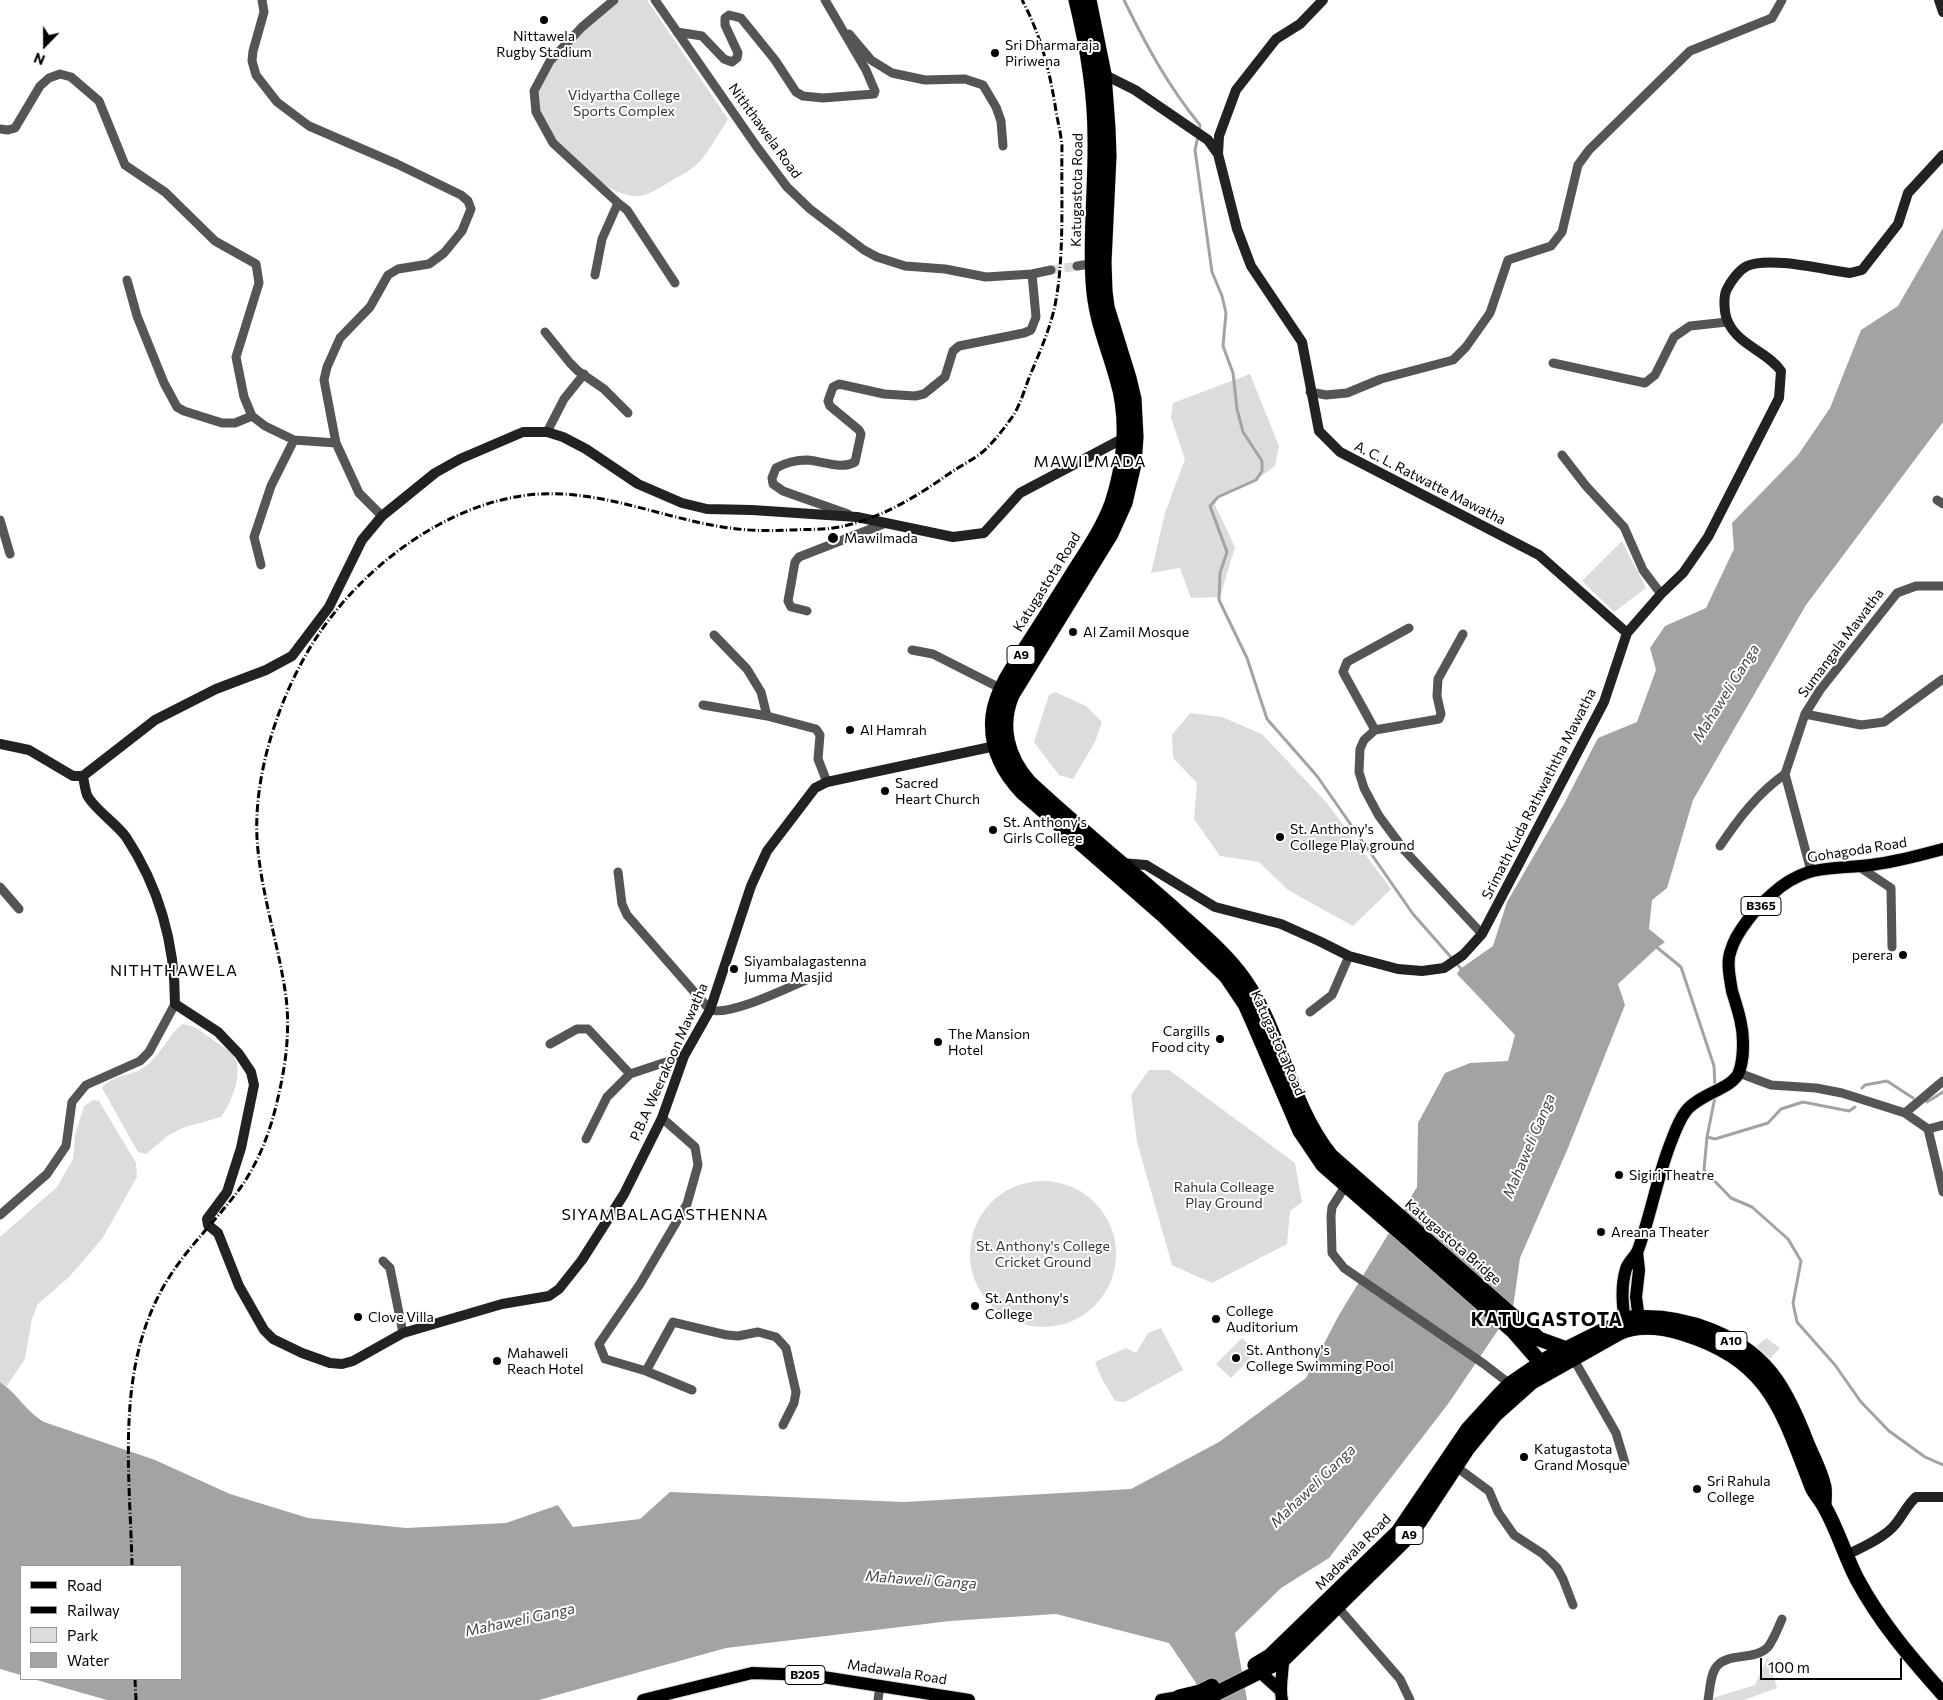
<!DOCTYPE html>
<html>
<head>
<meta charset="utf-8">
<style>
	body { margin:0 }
	#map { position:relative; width:1943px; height:1700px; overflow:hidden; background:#fff; font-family:Commissioner,sans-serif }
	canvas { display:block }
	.legend { position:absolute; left:20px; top:1565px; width:162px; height:115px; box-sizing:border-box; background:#fff; border:1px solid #999; margin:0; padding:6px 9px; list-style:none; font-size:15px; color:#000 }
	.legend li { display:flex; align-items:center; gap:10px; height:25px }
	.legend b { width:25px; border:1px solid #999 }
	.north { position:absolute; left:20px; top:20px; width:50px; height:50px; -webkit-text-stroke:4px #fff; paint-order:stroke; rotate:202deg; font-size:14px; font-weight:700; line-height:20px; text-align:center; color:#000 }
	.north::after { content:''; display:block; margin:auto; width:18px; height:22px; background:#000; clip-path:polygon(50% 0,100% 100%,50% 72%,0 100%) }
	.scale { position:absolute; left:1760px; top:1658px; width:142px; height:22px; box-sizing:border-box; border:2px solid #000; border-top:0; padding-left:6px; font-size:15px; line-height:18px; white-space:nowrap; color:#000; -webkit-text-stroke:4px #fff; paint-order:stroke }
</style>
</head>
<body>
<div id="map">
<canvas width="1943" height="1700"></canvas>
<ul class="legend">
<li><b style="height:6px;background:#000"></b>Road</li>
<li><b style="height:6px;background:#000"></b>Railway</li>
<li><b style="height:14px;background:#dcdcdc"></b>Park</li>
<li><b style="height:14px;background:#a3a3a3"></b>Water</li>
</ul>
<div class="north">N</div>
<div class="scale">100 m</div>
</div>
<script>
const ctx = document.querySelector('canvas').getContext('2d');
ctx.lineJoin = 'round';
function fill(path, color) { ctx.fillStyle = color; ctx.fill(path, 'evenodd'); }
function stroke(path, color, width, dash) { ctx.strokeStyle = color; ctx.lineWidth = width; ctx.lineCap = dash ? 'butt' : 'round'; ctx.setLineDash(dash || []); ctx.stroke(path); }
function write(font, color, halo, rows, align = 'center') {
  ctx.font = font + ' Commissioner,sans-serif'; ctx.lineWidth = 4; ctx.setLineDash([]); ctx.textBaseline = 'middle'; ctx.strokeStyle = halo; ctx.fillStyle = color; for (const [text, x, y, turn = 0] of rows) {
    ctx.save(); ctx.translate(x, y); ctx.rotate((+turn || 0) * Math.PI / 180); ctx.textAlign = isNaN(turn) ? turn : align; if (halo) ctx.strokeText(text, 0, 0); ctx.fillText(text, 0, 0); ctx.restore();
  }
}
fill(new Path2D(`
	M620 0H647L728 119C719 133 707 156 695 166 687 173 675 178 666 184 657 189 649 195 639 196 602 200 525 122 539 84 550 55 597 21 620 0Z
	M1250 374 1279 446 1275 466 1256 480 1218 497 1215 505 1235 547 1220 597 1191 598 1180 568 1151 573 1165 513 1185 459 1171 418 1173 403Z
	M1622 541 1646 588 1614 612 1582 581Z
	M1055 692 1086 706 1102 722 1095 742 1073 779 1059 775 1034 742 1049 695Z
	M1190 713 1222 717 1262 734 1326 802 1391 889 1353 926 1288 890 1259 862 1220 856 1194 819 1197 783 1173 758 1172 735Z
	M182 1024C196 1026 202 1032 213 1040 220 1045 230 1050 234 1057 244 1073 231 1103 221 1117L182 1128 169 1135 146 1154 138 1152 102 1088C111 1075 130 1077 143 1068 160 1057 167 1037 182 1024Z
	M1149 1070H1169L1295 1163 1302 1202 1290 1211 1287 1244 1212 1283 1172 1265 1137 1142 1131 1095Z
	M93 1100 99 1101 136 1163 137 1177 102 1239 69 1277 38 1304 32 1318 25 1359 7 1386 0 1382V1237L57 1187 73 1159 75 1135 84 1106Z
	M970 1254a73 73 0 1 1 146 0a73 73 0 1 1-146 0Z
	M1161 1328 1183 1370 1125 1402 1115 1401 1102 1379 1095 1362 1126 1348 1136 1353 1148 1333Z
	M1242 1338 1256 1352 1231 1378 1216 1364Z
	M1766 1338 1780 1348 1770 1359 1756 1346Z
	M1768 1657 1777 1688 1744 1700H1706L1755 1685Z`), '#dcdcdc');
fill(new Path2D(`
	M1943 228V422L1806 605 1693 800 1667 888 1652 900 1649 929 1665 942 1658 947 1618 984 1625 1005 1568 1148 1520 1258 1513 1308 1448 1404 1329 1558 1281 1588 1235 1633 1247 1700H1197L1196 1683 1169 1643 1056 1614 950 1621 726 1648 539 1700H107L33 1679H181V1566H21V1675L0 1669V1382C17 1393 26 1412 44 1422L155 1460 230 1494 308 1518 406 1528 506 1523 558 1505 573 1527 640 1519 670 1492 904 1502 1131 1489 1219 1442 1306 1378 1339 1315 1417 1187 1418 1123 1445 1073 1470 1063 1508 1061 1515 1035 1457 974 1460 969 1493 946 1507 902 1564 804 1598 738 1637 722 1656 670 1650 648 1665 626 1706 608 1734 549 1732 523 1798 455 1830 408 1861 330 1898 306Z`), '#a3a3a3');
stroke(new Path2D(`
	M1124 0C1146 45 1168 86 1200 125L1199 130
	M1198 136 1195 150 1212 272 1222 296 1226 313 1223 346 1233 373 1237 409 1243 432 1262 461V471L1256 480 1218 497 1210 506 1227 552 1220 573 1219 600 1247 658 1267 719 1317 776 1413 914 1464 972
	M1654 945 1681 967 1714 1066 1715 1088
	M1862 1088 1865 1085 1887 1081 1913 1098
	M1715 1097 1707 1137 1715 1139 1768 1123 1781 1109 1803 1102 1849 1111 1855 1107
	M1927 1102 1943 1092
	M1707 1137 1704 1170 1731 1198 1752 1207 1788 1239 1801 1261 1793 1303 1797 1322 1835 1365 1861 1402 1889 1431 1925 1457 1943 1465`), '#a3a3a3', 3);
stroke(new Path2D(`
	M1051 270 1077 266`), '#d9d9d9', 9, [9, 4.5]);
const primary = new Path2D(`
	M1637 1252 1639 1270 1636 1297 1640 1327
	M1626 1329C1623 1309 1620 1289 1626 1269 1628 1262 1635 1257 1638 1250 1651 1215 1657 1177 1671 1142 1675 1131 1679 1120 1686 1111 1699 1094 1734 1088 1739 1072 1743 1062 1743 1052 1743 1042 1743 1024 1737 1008 1732 991 1730 978 1726 962 1731 950 1736 932 1757 907 1771 895 1808 861 1833 871 1877 864 1899 861 1921 855 1943 849
	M1261 1673 1280 1690
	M643 1700 752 1673 810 1675 969 1700
	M1161 1700 1179 1697
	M1282 1700C1279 1687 1283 1674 1283 1660`);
const highway = new Path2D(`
	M1076 0C1087 45 1095 91 1095 137 1096 185 1090 233 1093 281 1095 319 1107 343 1117 379 1129 418 1125 464 1112 503 1103 528 1087 551 1073 573 1058 597 1043 621 1028 644 1014 666 996 690 993 716 990 745 1002 771 1022 792L1164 916 1226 976 1245 1004 1253 1022 1300 1131 1323 1165 1513 1331 1541 1363 1547 1373
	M1089 0 1104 74 1108 128 1109 156 1104 262 1105 291 1107 307 1129 378 1134 399 1136 437 1134 464 1125 503 1111 534 1012 695C999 726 1007 757 1029 782 1075 825 1124 865 1172 907 1197 930 1224 951 1244 979 1282 1033 1288 1102 1331 1156L1539 1339 1567 1349
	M1631 1318C1683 1314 1745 1335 1776 1380 1789 1399 1798 1420 1806 1441 1812 1456 1821 1472 1824 1487 1825 1493 1824 1500 1824 1506
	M1255 1665 1270 1656 1398 1532 1468 1429 1499 1395 1510 1384 1548 1358 1608 1328
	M1180 1700 1179 1697 1200 1692 1212 1686
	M1203 1700 1283 1660 1403 1542 1420 1521 1468 1448 1495 1415 1532 1382 1619 1333C1638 1324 1662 1327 1682 1333 1770 1360 1782 1410 1812 1487 1815 1494 1821 1500 1824 1506 1837 1528 1845 1556 1857 1579 1880 1622 1910 1657 1943 1694`);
stroke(primary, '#dbdbdb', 14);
stroke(highway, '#dbdbdb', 16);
stroke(new Path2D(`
	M262 0 264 12 253 51 252 61 256 75 277 102 309 126 397 164 461 195 468 201 471 209 462 231 444 253 429 264 398 269 388 275 370 307 340 338 327 367 324 380 336 443 359 493 382 516
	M655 0 757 147 787 187 810 209 864 250 877 257 905 266 945 269 986 277 1032 274 1051 270
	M677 32 702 36 724 59 732 62 737 58 738 53 725 25V18L729 15 741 18 775 60 796 92 803 96 823 98 874 94 875 91 866 70 825 0
	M849 34 871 60 892 73 925 80 965 79 983 85 996 107 1001 121 1003 146
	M0 129 8 130 15 128 40 86 49 78 60 74 71 77 99 101 125 165 165 192 215 241 256 264 259 283 236 357 244 397 252 416 265 426 294 440 336 443
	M618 203 627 210 675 283
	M1077 266 1096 263
	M595 275 602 239 618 203 553 143 536 112 534 91 550 61 582 27 614 0
	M127 280 137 316 164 383 177 407 184 411 222 423H235L252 416
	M545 332 570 363 578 371 604 389 628 413
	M1553 363 1645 383 1655 375 1674 337 1690 326 1727 322
	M1310 392 1326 395 1347 393 1381 379 1453 360 1466 347 1490 313 1508 260 1551 246 1562 232 1578 165 1589 150 1690 51 1772 18 1782 0
	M547 432 564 399 584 374
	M1562 455 1586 486 1624 527 1643 570 1661 594
	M1937 500 1943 504
	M848 514 783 491 773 484 772 478 776 468C785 463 797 460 807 460 823 461 841 470 855 462L861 434 859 430 830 406 828 401 833 387 839 384 884 394 915 396 924 394 945 377 953 351 959 346 1024 333 1031 330 1036 317 1032 274
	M0 520 10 554
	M261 565 254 537 271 486 294 440
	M807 611 791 607 788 601 795 562 799 557 886 523
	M1463 634 1438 679 1437 696 1441 714 1439 719 1375 730 1364 740 1360 749 1359 772 1364 788 1379 816 1405 851 1482 934
	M714 635 747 669 761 692 767 716
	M912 650 933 654 1002 689
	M703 705 767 716 816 729 820 735 818 759 827 782
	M1805 714 1861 725 1884 722 1943 679
	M1375 730 1343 672 1347 662 1409 628
	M1720 846C1739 818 1757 794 1785 774
	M1858 866 1891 888 1892 947
	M1811 871 1785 774 1805 714 1820 690 1897 593 1916 586H1943
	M618 872 622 904 627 915 710 1010C730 1016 785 989 806 980
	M0 887 19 909
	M1310 1012 1332 995 1349 956
	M550 1044 577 1029H588L630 1074
	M1739 1073 1771 1085 1816 1088 1842 1093 1905 1113 1943 1081
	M1905 1113 1928 1129 1943 1125
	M662 1118 695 1147 698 1165 687 1204 640 1284 599 1344 605 1359 646 1371 692 1390
	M1928 1129 1943 1192
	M586 1139 607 1097 630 1074 684 1056
	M1346 1185 1332 1207 1331 1216 1332 1253 1344 1268 1484 1364 1510 1384
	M0 1215 47 1174 66 1146 72 1102 86 1085 140 1061 149 1052 175 1004
	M383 1261 390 1268 403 1333
	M1573 1358 1616 1433 1625 1463
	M646 1371 673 1322 727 1335 738 1336 758 1332 776 1337 786 1348 796 1392 794 1403 783 1425
	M1455 1466 1489 1491 1498 1512 1514 1535 1543 1554 1557 1568 1563 1579 1573 1605
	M1335 1604 1400 1679 1410 1700
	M878 1700 880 1686
	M1708 1700C1710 1690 1710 1674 1717 1666 1729 1652 1755 1661 1768 1647 1774 1639 1778 1628 1782 1619`), '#555', 9);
stroke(new Path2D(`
	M1939 0 1943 12
	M1101 73 1135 90 1208 140 1218 154 1237 229 1251 266 1302 342 1319 431 1340 452 1539 555 1627 633
	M1218 154 1219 136 1236 90 1276 39 1300 24 1323 0
	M0 744 29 750 73 776H83
	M83 776C84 782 85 789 87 795 93 808 117 824 126 837 159 887 175 944 175 1004L218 1032 239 1054 251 1072 254 1085 241 1148 227 1192 207 1219 208 1225 218 1233 239 1286 264 1330 273 1339 302 1353 330 1363 342 1364 353 1361 403 1333 502 1304 549 1296 559 1289 582 1260 624 1194 662 1118 684 1056 710 1010 751 886 767 851 815 788 827 782 1000 745
	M83 776 155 720 216 689 266 670 292 656 329 607 362 540 382 516 435 473 460 459 523 432H547L563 437 586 449 638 484 682 503 707 509 752 510 857 517 953 537 984 533 1020 493 1124 438H1128
	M1121 863 1146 865 1215 907 1281 924 1319 941 1349 956 1398 969 1422 971 1444 968 1463 955 1482 934 1604 702 1627 633 1661 594 1683 573 1708 537 1779 398 1781 371C1767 351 1739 346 1728 322 1724 314 1723 296 1727 289 1731 281 1739 270 1747 266 1770 256 1825 270 1850 273L1862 270 1898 224 1908 193 1943 155
	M1845 1556C1860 1548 1880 1540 1892 1528 1902 1518 1905 1507 1916 1497H1943`), '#222', 10);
stroke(primary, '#000', 12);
stroke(highway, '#000', 15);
stroke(new Path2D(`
	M132 1566C130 1472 115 1369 165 1284 186 1248 217 1220 241 1187 259 1161 270 1132 277 1102 286 1065 291 1028 285 990 277 939 260 889 257 838 254 779 275 711 303 660 346 580 436 506 528 495 598 487 662 519 730 528 750 531 772 531 792 530 806 529 820 530 833 528 878 521 916 497 953 471 964 464 978 457 987 448 996 439 1005 427 1013 416 1020 405 1024 391 1029 378 1038 356 1048 334 1054 310 1065 261 1061 197 1062 146 1061 134 1058 123 1056 111 1050 72 1041 35 1022 0
	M135 1679 136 1700`), '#000', 3, [8, 2.5, 1, 2.5]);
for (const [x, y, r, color] of [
	[544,20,5,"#000"],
	[995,53,5,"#000"],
	[833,538,6,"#000"],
	[1073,632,5,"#000"],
	[850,730,5,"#000"],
	[885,791,5,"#000"],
	[993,830,5,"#000"],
	[1280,837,5,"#000"],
	[1903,955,5,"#000"],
	[734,969,5,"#000"],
	[1220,1039,5,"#000"],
	[938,1042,5,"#000"],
	[1619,1175,5,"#000"],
	[1601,1232,5,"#000"],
	[975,1306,5,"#000"],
	[358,1317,5,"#000"],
	[1216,1319,5,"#000"],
	[1236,1358,5,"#000"],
	[497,1361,5,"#000"],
	[1524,1457,5,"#000"],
	[1697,1489,5,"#000"]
]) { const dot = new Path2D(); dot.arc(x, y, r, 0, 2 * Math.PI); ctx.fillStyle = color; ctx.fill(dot); stroke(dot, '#fff', 2); }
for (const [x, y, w] of [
	[1021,655,28],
	[1761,906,40],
	[1731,1341,32],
	[1409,1535,28],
	[805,1675,40]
]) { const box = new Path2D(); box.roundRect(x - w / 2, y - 9.5, w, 19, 4); ctx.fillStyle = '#fff'; ctx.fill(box); stroke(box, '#000', 1); }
write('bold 12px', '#000', null, [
	["A9",1021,655],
	["B365",1761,906],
	["A10",1731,1341],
	["A9",1409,1535],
	["B205",805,1675]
]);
write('14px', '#000', '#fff', [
	["Nittawela",544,36,"center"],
	["Rugby Stadium",544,52,"center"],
	["Sri Dharmaraja",1005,45],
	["Piriwena",1005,61],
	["Mawilmada",844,538],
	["Al Zamil Mosque",1083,632],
	["Al Hamrah",860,730],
	["Sacred",895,783],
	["Heart Church",895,799],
	["St. Anthony's",1003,822],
	["Girls College",1003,838],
	["St. Anthony's",1290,829],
	["College Play ground",1290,845],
	["perera",1893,955,"right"],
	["Siyambalagastenna",744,961],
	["Jumma Masjid",744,977],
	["Cargills",1210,1031,"right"],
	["Food city",1210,1047,"right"],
	["The Mansion",948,1034],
	["Hotel",948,1050],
	["Sigiri Theatre",1629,1175],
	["Areana Theater",1611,1232],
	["St. Anthony's",985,1298],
	["College",985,1314],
	["College",1226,1311],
	["Auditorium",1226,1327],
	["Clove Villa",368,1317],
	["St. Anthony's",1246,1350],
	["College Swimming Pool",1246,1366],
	["Mahaweli",507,1353],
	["Reach Hotel",507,1369],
	["Katugastota",1534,1449],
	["Grand Mosque",1534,1465],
	["Sri Rahula",1707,1481],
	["College",1707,1497]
], 'left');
write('14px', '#333', '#fff', [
	["Vidyartha College",624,95],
	["Sports Complex",624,111],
	["Rahula Colleage",1224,1187],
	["Play Ground",1224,1203],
	["St. Anthony's College",1043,1246],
	["Cricket Ground",1043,1262]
]);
write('14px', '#000', '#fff', [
	["Niththawela Road",765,131,54],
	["Katugastota Road",1077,190,-89],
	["A. C. L. Ratwatte Mawatha",1430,483,27],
	["Katugastota Road",1047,582,-58],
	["Sumangala Mawatha",1841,643,-53],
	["Srimath Kuda Rathwaththa Mawatha",1539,794,-63],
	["Gohagoda Road",1857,850,-9],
	["Katugastota Road",1278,1043,66],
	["P.B.A Weerakoon Mawatha",669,1062,-66],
	["Katugastota Bridge",1453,1242,41],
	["Madawala Road",1353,1552,-45],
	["Madawala Road",897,1672,9]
]);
write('italic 15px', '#444', '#fff', [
	["Mahaweli Ganga",1726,693,-58],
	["Mahaweli Ganga",1529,1146,-67],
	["Mahaweli Ganga",1313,1486,-44],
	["Mahaweli Ganga",921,1580,4],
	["Mahaweli Ganga",520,1620,-12]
]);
ctx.letterSpacing = '1px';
write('16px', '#000', '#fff', [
	["MAWILMADA",1090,462],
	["NITHTHAWELA",174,971],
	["SIYAMBALAGASTHENNA",665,1215]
]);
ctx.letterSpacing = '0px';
ctx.letterSpacing = '1px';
write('bold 19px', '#000', '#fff', [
	["KATUGASTOTA",1547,1320]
]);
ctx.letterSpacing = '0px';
</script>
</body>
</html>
